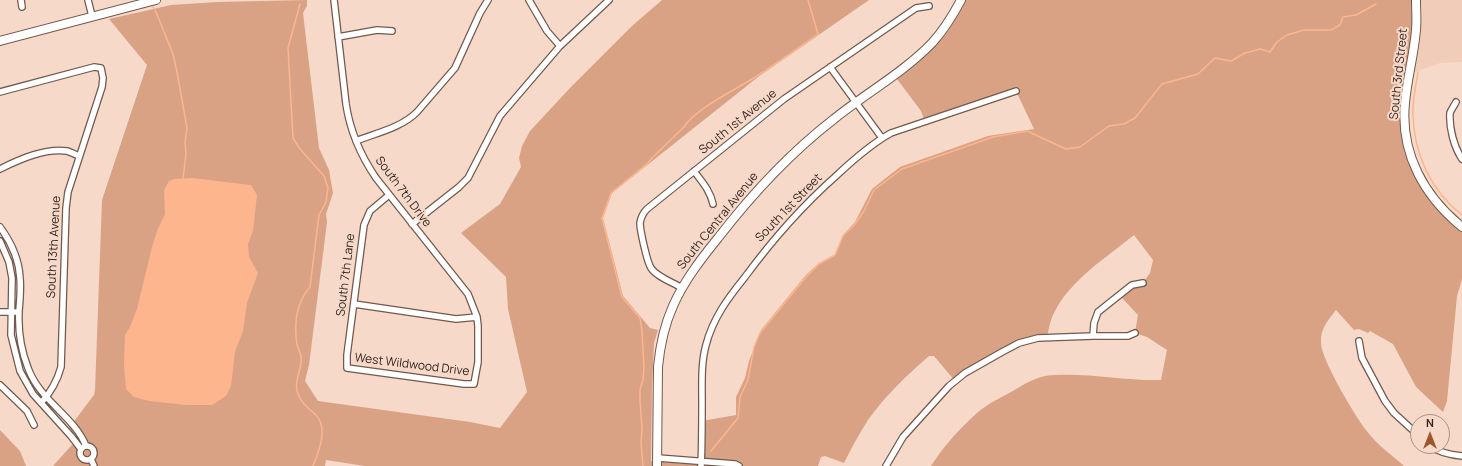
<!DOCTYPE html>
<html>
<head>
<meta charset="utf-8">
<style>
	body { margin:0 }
	#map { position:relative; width:1462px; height:466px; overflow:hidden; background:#f7d9c9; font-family:Manrope,sans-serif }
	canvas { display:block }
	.north { position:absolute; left:1410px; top:414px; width:40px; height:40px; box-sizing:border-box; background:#f7d9c9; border:1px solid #a89185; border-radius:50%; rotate:0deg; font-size:11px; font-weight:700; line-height:16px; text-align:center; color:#31251f }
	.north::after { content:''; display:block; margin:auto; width:14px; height:18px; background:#9d572d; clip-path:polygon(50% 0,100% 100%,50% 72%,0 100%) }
</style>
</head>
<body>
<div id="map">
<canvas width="1462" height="466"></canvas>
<div class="north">N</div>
</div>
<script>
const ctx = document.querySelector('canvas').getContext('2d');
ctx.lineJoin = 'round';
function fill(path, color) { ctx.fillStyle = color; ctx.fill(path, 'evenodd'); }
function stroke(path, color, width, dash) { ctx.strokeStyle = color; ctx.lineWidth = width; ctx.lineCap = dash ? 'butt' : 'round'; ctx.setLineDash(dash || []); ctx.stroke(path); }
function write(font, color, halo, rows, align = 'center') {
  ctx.font = font + ' Manrope,sans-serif'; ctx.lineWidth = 4; ctx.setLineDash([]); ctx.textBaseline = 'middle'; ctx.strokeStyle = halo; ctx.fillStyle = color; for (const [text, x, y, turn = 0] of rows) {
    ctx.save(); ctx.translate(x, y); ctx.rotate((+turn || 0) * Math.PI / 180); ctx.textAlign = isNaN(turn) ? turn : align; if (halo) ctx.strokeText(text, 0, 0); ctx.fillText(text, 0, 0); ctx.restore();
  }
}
fill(new Path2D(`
	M1421 0H1462V62L1440 63 1415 72 1421 35 1422 13Z`), '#f1cdb9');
fill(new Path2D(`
	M307 0V6L303 13 319 148 329 170 333 193 326 214 327 222 309 365 305 381 318 401 470 422 500 428 527 392 508 309 506 277 461 233 500 204 521 167 519 158 522 146 530 131 570 88 632 26 662 0H869L758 77 612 193 603 218 623 296 650 328 658 330 654 343 652 386 651 461 700 465 702 421 736 415V397L745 378 749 361 761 330 806 275 819 263 836 254 843 235 855 222 872 189 900 167 988 136 1034 129 1016 91 925 122 921 111 894 75 924 50 961 0H1416L1404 115 1418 173 1462 227V279L1457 296 1447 401 1443 412 1416 387 1393 344 1370 331 1368 333 1359 329 1354 330 1336 310C1328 320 1320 329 1321 343 1321 359 1355 416 1366 430 1376 444 1392 455 1404 466H931C943 447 960 428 977 413 988 403 1003 397 1016 389 1028 382 1040 375 1055 375 1091 373 1126 381 1161 380L1167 350 1147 337 1135 333 1138 315 1123 299 1120 293 1132 285 1143 283 1150 273 1153 260 1134 235C1106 258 1070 280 1054 313 1050 320 1049 329 1047 337L1019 343 955 381 934 356H929C907 375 885 396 868 420 859 434 851 449 844 463L825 456 821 457 818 466H365L326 460 325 466H48H53L78 438 69 428 94 395 95 390 102 200 147 65 109 19 171 5 217 2Z
	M0 430 20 451 26 466H0Z`), '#daa284');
fill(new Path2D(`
	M192 178 251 185 257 195 253 231 248 244 249 257 258 273 247 303 243 331 235 352 231 386 226 396 212 405H186L149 401 134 397 126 389 124 365 125 335 130 327 137 309 152 247 157 231 165 214 164 190 169 181 174 179Z`), '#fcb58d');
stroke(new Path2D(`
	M151 3 156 12 173 54 177 72 187 128 185 142 186 154 183 179
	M300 4 288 48 293 138 300 149 324 176 328 188 326 202 319 215 310 287C296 303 294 325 297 345 298 349 301 353 301 357 303 368 294 379 297 390 299 401 307 407 315 414 329 427 319 451 313 466
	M1418 72C1416 86 1412 101 1413 115 1414 154 1431 191 1462 215
	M1029 132 1066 149 1080 147 1109 126 1124 124 1135 118 1162 84 1198 74 1215 58 1231 61 1245 53 1260 49 1270 52 1277 42 1287 35 1304 30H1331L1340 25 1343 17 1356 15 1376 4
	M711 451 738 418 740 397 748 380 754 347 760 333 806 277 819 264 835 255 843 236 855 224 864 211 874 190 902 169 993 137 1028 131
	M643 466 641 443 642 428 640 401V389L643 380 644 367 642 331 640 318 622 297 602 218 611 193 648 163 652 158 684 127C696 108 737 89 757 76 778 63 798 48 818 34L808 0`), '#fcb58d', 1.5);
const street = new Path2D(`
	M21 0 22 7
	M88 0 92 16
	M334 0 346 104C350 131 361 156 376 178L468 294 477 317 478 326V362L474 384H464L347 368V355L364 225 370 211 389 195
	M529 0 547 31 560 46
	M338 37 377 30 392 31
	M830 67 882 138
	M0 92 94 67 101 68 103 78 102 87 68 192 66 208 61 367C57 382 51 392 41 403
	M1456 102C1454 106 1451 110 1450 113 1449 128 1454 147 1462 159
	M356 141C376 133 401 128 417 112L455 68 480 13 488 0
	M0 169C20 159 45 148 67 151 71 152 76 155 79 156
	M694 171C702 182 710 190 713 204
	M412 224 459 187 468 178 500 116 560 46 609 0
	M0 227C11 242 19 259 20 278 21 289 20 300 19 311 18 330 21 350 28 368 40 401 74 416 86 446
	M0 241 9 262 12 278 11 335 20 371 33 394 71 436 81 449
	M682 288C672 282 657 277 651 268 647 262 640 230 640 223 641 217 643 213 647 209L784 99 916 8 929 6
	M354 304 456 319 477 317
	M0 312H15
	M1093 336 1094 323 1098 312 1132 285 1143 283
	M1359 341 1362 358 1385 401 1394 413 1418 435
	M0 385 27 411 34 425
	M80 453a7 7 0 1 1 14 0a7 7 0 1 1-14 0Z
	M1430 446C1440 453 1451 455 1462 456
	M658 458 735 464 739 466
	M91 459 94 466
	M701 466C702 445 702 424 702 402 702 383 701 363 706 345 713 318 728 298 745 277 773 239 801 207 836 176 853 160 871 144 891 133L1016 91
	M886 466 903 437 949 386 965 373 1002 352 1019 343 1038 338 1093 336H1128L1135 333`);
const secondary = new Path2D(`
	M1416 0C1416 10 1417 20 1416 30 1414 55 1407 79 1405 103 1400 153 1424 196 1462 227
	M0 41 156 0
	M657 466 658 367C660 346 664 326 673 306 684 281 701 259 718 238 752 194 790 153 834 119 866 93 903 73 932 43 944 30 953 15 961 0`);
stroke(street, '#72594b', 8);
stroke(secondary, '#72594b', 10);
stroke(street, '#fff', 5.5);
stroke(secondary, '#fff', 8);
write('12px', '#31251f', '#f7d9c9', [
	["South 3rd Street",1399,74,-84],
	["South 1st Avenue",738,122,-39],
	["South 7th Drive",403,192,53],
	["South 1st Street",789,208,-46],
	["South Central Avenue",718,221,-51],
	["South 13th Avenue",54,247,-87],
	["South 7th Lane",346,275,-83],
	["West Wildwood Drive",412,365,7]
]);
</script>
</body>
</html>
